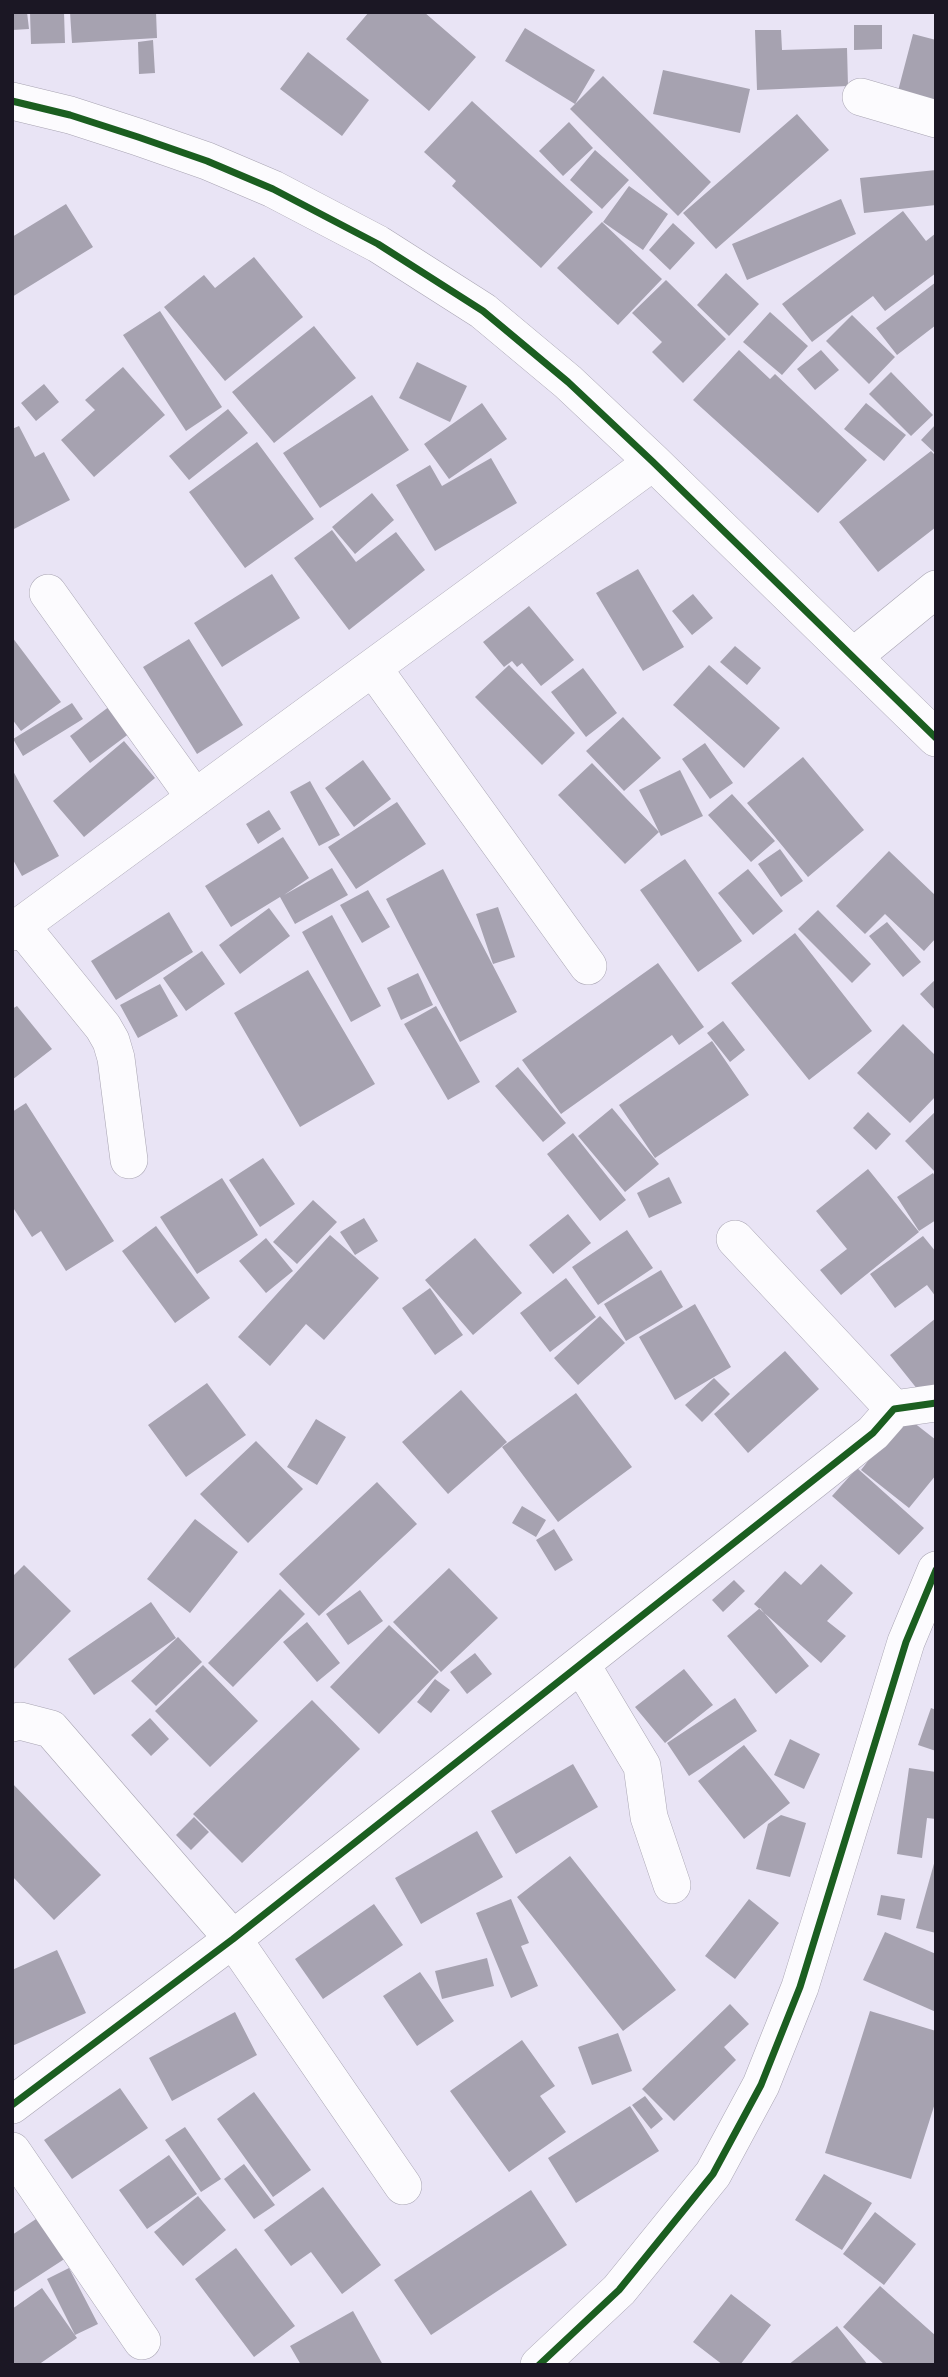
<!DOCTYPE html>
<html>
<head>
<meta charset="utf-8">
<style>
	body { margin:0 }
	#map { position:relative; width:948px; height:2377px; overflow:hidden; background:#e9e4f5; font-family:"Space Grotesk",sans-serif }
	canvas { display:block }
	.frame { position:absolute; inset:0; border:14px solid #1b1724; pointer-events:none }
</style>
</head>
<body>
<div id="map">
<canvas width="948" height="2377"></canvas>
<div class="frame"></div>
</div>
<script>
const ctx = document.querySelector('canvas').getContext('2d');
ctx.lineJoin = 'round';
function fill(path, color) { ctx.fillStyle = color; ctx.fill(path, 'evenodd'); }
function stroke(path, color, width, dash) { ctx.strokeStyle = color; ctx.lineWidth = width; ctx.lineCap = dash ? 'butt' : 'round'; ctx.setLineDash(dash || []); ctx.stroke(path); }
fill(new Path2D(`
	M12 12H27L29 29 12 30Z
	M30 12H64L65 43 31 44Z
	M70 12H156L157 38 72 43Z
	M369 12H424L476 57 429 111 346 39Z
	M854 25H882V49L854 50Z
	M525 28 595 70 575 104 505 61Z
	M755 30H781L782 50 847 48 848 86 757 90Z
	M913 34 936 40V100L898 91Z
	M153 40 155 73 139 74 138 42Z
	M308 52 369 100 342 136 280 89Z
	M663 70 750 89 740 133 653 114Z
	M603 76 711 182 678 216 570 109Z
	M472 101 593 212 541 268 452 186 456 181 424 152Z
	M797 114 829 150 716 249 683 213Z
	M569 122 593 148 563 176 539 151Z
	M595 150 629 180 602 209 570 180Z
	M936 170V205L864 213 860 178Z
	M629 186 668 214 643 250 603 222Z
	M841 199 856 234 747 280 732 244Z
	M66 204 93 247 12 297V237Z
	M903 211 926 241 936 233V273L885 311 873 296 812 342 782 304Z
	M602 222 662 279 618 325 557 268Z
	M673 223 695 243 670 270 649 250Z
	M254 257 303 317 225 381 164 307 204 275 215 288Z
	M726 273 759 304 729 336 697 305Z
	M666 280 726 339 683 383 652 352 662 342 632 313Z
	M936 282V325L897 355 876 328Z
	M160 311 222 407 186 431 123 335Z
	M770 312 808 346 782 375 743 342Z
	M852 315 895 357 869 384 826 341Z
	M314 326 356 378 274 443 232 392Z
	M739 350 770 379 775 374 867 460 818 513 693 400Z
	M821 350 839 370 815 390 797 369Z
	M417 362 467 386 450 422 399 398Z
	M123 367 165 415 94 477 61 440 95 410 85 400Z
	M891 372 933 415 911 436 869 394Z
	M44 384 59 402 36 421 21 403Z
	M372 395 409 450 320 508 283 453Z
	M482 403 507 439 449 479 424 444Z
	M866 403 906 435 884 461 844 429Z
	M228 409 248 433 189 480 169 456Z
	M936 424V454L921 440Z
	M19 426 35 457 44 452 70 500 12 530V429Z
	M257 442 314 519 245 568 189 492Z
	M931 451 936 456V527L878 572 839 522Z
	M491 458 517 503 435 551 396 485 430 465 442 486Z
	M372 493 394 520 355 554 332 527Z
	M332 530 356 562 396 532 425 570 349 630 294 558Z
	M638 569 684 647 643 671 596 593Z
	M272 574 300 618 222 667 194 623Z
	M693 594 713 618 692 635 672 611Z
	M529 606 574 660 541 686 522 663 517 667 512 661 504 667 483 642Z
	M12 637 61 702 21 731 12 719Z
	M189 639 243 725 197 754 143 667Z
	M735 646 761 668 747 685 720 662Z
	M509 665 575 733 542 765 475 697Z
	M709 665 780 728 744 768 673 705Z
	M583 668 617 713 586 737 551 692Z
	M72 703 83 719 23 756 13 739Z
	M110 706 130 733 90 763 70 736Z
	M623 717 661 758 624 791 586 751Z
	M124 741 155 778 84 837 53 801Z
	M705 743 733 783 710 799 682 759Z
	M803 757 864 830 808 877 747 803Z
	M363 760 391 799 354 827 325 788Z
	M592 763 659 832 625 864 558 795Z
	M12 769 59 856 22 876 12 858Z
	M680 770 703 816 661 836 639 790Z
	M310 781 340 835 319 846 290 792Z
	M732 794 775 841 751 862 708 815Z
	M397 802 426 844 356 889 328 847Z
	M269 810 281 829 258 844 246 824Z
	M283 837 309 878 284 895 332 868 348 895 295 924 280 897 231 927 205 886Z
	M780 849 803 881 781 897 758 864Z
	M889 851 936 896V938L924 951 885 914 865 934 836 906Z
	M685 859 742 941 698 972 640 890Z
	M443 869 517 1012 460 1042 386 899Z
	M748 869 783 911 753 935 718 893Z
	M368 890 390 927 362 943 340 905Z
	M498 907 515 957 493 964 476 914Z
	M269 908 290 936 240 974 219 945Z
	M818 910 871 964 852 983 798 929Z
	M169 912 193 952 116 1000 91 961Z
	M332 915 381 1006 351 1022 302 932Z
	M887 922 921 962 903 977 869 936Z
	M795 933 872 1031 809 1080 731 983Z
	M202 951 225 984 186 1011 163 978Z
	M658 963 704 1027 679 1045 672 1035 561 1114 522 1060Z
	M308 970 375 1084 300 1127 234 1013Z
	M418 973 433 1005 401 1020 387 988Z
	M936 979V1011L920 994Z
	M160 984 178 1016 138 1038 120 1005Z
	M17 1006 52 1049 12 1080V1009Z
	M436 1006 480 1082 448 1100 404 1024Z
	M723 1021 745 1050 730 1062 707 1033Z
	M903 1024 936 1056V1096L910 1123 857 1073Z
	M712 1041 749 1095 655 1158 619 1105Z
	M518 1067 566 1123 543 1142 495 1086Z
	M26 1103 114 1241 66 1271 41 1231 32 1237 12 1206V1112Z
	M612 1108 659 1164 625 1192 578 1136Z
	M936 1111V1173L905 1141Z
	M868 1112 891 1134 876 1150 853 1128Z
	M573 1133 626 1200 600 1221 547 1154Z
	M263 1158 295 1204 260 1227 229 1180Z
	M868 1169 919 1232 841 1295 820 1270 847 1249 816 1211Z
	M933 1173 936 1178V1220L919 1231 897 1197Z
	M669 1177 682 1203 649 1218 637 1193Z
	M222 1178 258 1235 197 1274 160 1217Z
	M313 1200 337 1222 297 1264 273 1242Z
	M568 1214 591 1243 553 1274 529 1245Z
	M364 1218 378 1241 355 1255 340 1232Z
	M156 1226 210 1298 175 1323 122 1251Z
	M627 1230 653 1268 598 1305 572 1267Z
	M330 1235 379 1278 324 1340 306 1324 270 1366 238 1337Z
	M923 1236 936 1252V1297L927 1285 895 1308 870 1274Z
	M266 1238 293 1271 266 1293 239 1261Z
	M475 1238 522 1293 473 1335 425 1280Z
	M661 1270 683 1307 626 1341 604 1304Z
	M566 1278 596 1317 550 1352 520 1313Z
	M430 1288 463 1335 435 1355 402 1308Z
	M695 1304 731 1367 675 1400 639 1337Z
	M600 1316 625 1343 578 1385 554 1358Z
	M936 1318V1392L926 1400 890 1355Z
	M785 1351 819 1389 748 1453 714 1414Z
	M714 1378 730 1394 702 1422 685 1405Z
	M207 1383 246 1435 186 1477 148 1425Z
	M461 1390 507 1442 448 1494 402 1442Z
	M576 1393 632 1467 558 1522 502 1447Z
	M904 1415 936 1440V1475L909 1508 861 1470Z
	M316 1419 346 1437 317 1485 287 1467Z
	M256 1441 303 1489 248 1543 200 1494Z
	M857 1468 924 1528 899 1555 832 1496Z
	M377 1482 417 1524 319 1616 279 1574Z
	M522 1506 546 1520 536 1537 512 1523Z
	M195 1519 238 1552 190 1613 147 1579Z
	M554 1529 573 1560 555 1571 536 1540Z
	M821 1564 853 1593 827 1621 846 1636 821 1663 754 1604 785 1571 801 1585Z
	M24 1565 71 1611 12 1671V1577Z
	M449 1568 498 1618 441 1672 393 1622Z
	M734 1580 745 1591 723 1612 712 1600Z
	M280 1589 305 1614 233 1687 208 1663Z
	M360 1590 383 1621 348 1645 326 1614Z
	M151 1602 176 1638 94 1695 68 1659Z
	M760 1608 809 1666 776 1694 727 1636Z
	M307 1622 340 1663 317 1682 283 1642Z
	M389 1625 439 1672 379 1734 330 1687Z
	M178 1637 202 1662 156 1706 131 1681Z
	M475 1653 492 1674 467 1694 450 1672Z
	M203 1665 258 1721 210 1767 155 1711Z
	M684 1669 713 1705 665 1743 635 1707Z
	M435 1679 450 1690 431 1713 417 1702Z
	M735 1698 757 1731 689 1776 667 1743Z
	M312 1700 360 1749 242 1863 193 1814Z
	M931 1708 936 1710V1751L918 1745Z
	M150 1718 169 1739 151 1756 131 1735Z
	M790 1739 820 1754 804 1789 774 1775Z
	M744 1745 790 1803 744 1839 698 1781Z
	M573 1764 598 1807 516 1854 491 1811Z
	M909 1768 936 1772V1819L927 1818 922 1858 897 1854Z
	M12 1783 101 1875 54 1920 12 1876Z
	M781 1815 806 1823 790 1877 756 1869 768 1824Z
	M194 1817 209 1832 191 1850 176 1835Z
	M477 1831 503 1877 421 1924 395 1878Z
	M570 1856 676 1990 623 2031 517 1897Z
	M935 1860H936V1933L916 1928Z
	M881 1895 905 1899 901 1920 877 1915Z
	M511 1899 529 1943 521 1946 538 1986 511 1998 476 1913Z
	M749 1899 779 1923 735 1979 705 1956Z
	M374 1904 403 1945 323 1999 295 1959Z
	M885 1932 936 1954V2012L863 1980Z
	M57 1950 86 2013 12 2046V1970Z
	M487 1958 494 1986 442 1999 435 1971Z
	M420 1972 454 2021 417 2046 383 1996Z
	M730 2004 749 2024 724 2047 736 2060 674 2121 642 2089Z
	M870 2011 936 2031V2100L911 2179 825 2153Z
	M235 2012 257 2055 172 2101 149 2058Z
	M618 2033 632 2071 592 2085 578 2047Z
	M522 2040 555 2086 540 2096 566 2132 509 2172 450 2091Z
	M120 2088 148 2128 72 2179 44 2140Z
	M254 2092 311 2170 273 2197 217 2119Z
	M645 2096 663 2119 651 2129 632 2105Z
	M630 2106 659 2151 576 2203 548 2158Z
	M185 2127 221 2179 201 2192 165 2140Z
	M169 2155 197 2194 147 2229 119 2190Z
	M244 2164 275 2205 254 2219 224 2179Z
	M824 2174 872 2203 842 2250 795 2220Z
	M323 2187 381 2265 342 2294 311 2252 291 2266 264 2230Z
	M531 2190 567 2245 431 2335 394 2280Z
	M198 2196 226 2230 183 2266 154 2232Z
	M875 2212 916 2244 884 2285 843 2254Z
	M39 2217 66 2258 12 2293V2235Z
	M236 2248 295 2326 254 2357 195 2279Z
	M69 2268 98 2324 75 2335 47 2279Z
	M880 2286 936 2336V2365H885L843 2327Z
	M42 2288 77 2338 38 2365H12V2309Z
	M731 2294 771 2325 740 2365H723L693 2342Z
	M353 2311 383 2365H301L290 2346Z
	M837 2326 868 2365H788Z`), '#a6a2b0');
const minor = new Path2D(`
	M861 97 936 119
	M12 101 70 115 138 137 207 161 273 189 378 244 483 311 568 382 653 462 936 738
	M48 593 195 798
	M853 657 936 589
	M373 668 588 966
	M21 926 103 1027 111 1041 116 1058 129 1160
	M12 932 653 462
	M735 1239 894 1409
	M581 1664 642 1766 649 1817 672 1885
	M12 1723 20 1721 51 1729 233 1939 403 2186
	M12 2105 233 1939 873 1433 894 1409 936 1403
	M12 2151 142 2341
	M539 2365 619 2290 713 2174 761 2085 800 1987 906 1642 936 1570`);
stroke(minor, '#a8a4b2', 38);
stroke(minor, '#fcfbfe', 37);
stroke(new Path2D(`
	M12 101 70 115 138 137 207 161 273 189 378 244 483 311 568 382 653 462 936 738
	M12 2105 233 1939 873 1433 894 1409 936 1403
	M539 2365 619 2290 713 2174 761 2085 800 1987 906 1642 936 1570`), '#1b5e20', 7);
</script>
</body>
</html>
